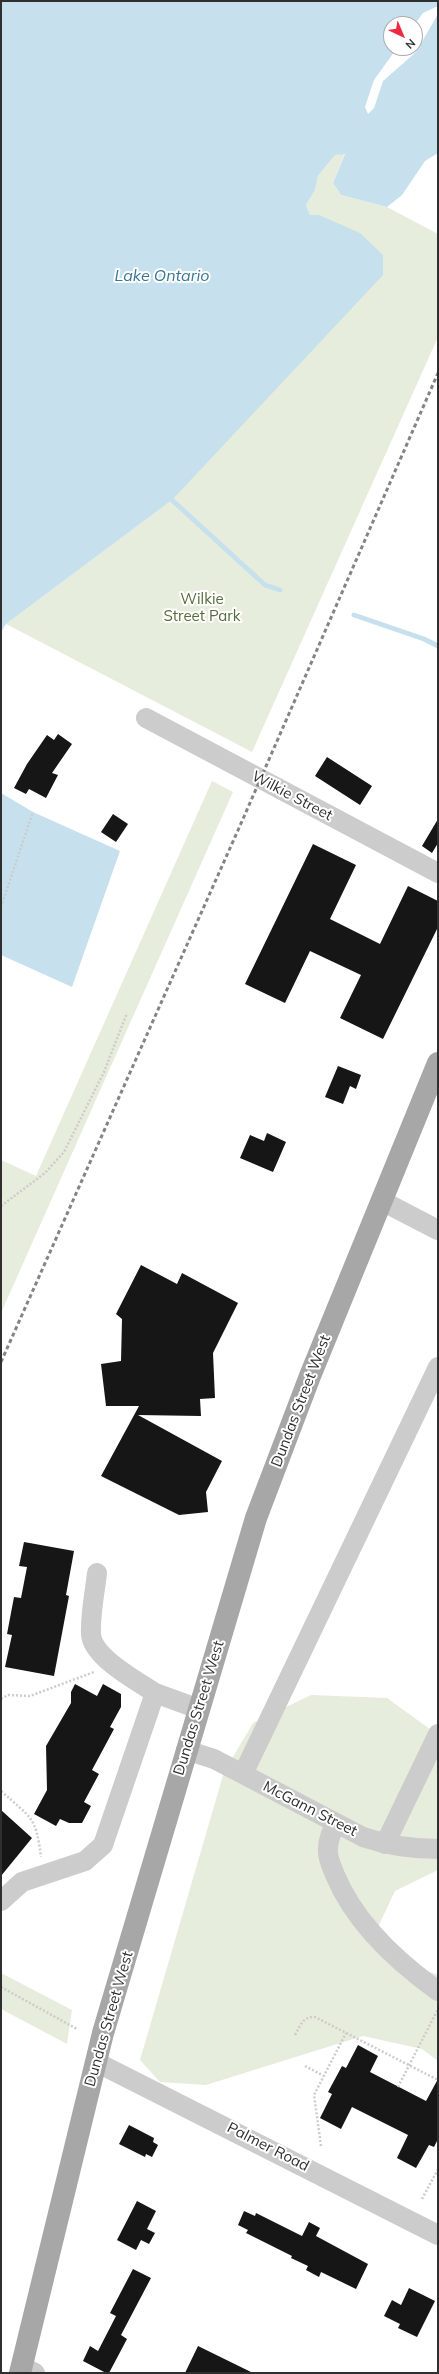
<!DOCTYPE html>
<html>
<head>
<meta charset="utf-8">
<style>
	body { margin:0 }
	#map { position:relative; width:439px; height:2374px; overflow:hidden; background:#fff; font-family:Mulish,sans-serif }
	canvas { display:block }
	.frame { position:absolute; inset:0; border:2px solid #2f2f2f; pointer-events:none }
	.north { position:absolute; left:383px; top:16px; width:40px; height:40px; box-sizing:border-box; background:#fff; border:1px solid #acacac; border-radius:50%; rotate:136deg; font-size:11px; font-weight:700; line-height:16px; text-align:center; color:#2f2f2f }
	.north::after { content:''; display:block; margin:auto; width:14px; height:18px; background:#ed2a42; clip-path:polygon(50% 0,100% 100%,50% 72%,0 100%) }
</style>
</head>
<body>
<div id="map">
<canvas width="439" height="2374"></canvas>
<div class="frame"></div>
<div class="north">N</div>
</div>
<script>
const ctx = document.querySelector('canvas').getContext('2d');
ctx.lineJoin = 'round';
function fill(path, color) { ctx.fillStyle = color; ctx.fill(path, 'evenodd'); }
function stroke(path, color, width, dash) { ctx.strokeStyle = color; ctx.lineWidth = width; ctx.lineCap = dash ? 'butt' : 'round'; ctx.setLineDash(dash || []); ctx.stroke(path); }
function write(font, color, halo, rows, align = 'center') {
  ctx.font = font + ' Mulish,sans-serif'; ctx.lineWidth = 4; ctx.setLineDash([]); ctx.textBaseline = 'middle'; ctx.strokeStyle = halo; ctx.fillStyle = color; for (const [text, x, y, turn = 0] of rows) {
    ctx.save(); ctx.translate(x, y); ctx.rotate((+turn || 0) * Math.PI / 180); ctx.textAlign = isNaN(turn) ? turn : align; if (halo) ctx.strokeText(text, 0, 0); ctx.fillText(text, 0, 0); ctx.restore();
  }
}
fill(new Path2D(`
	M345 153 333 183 341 195 387 207 438 234V337L252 752 6 624 172 500 319 215H310L306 205 315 190 318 176 335 155Z
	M212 781 233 792 1 1313V1160L36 1176Z
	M311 1695 387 1698 438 1735V1870L395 1891 378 1927 423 1969 438 1975V2061L422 2049 363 2036 206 2085 160 2082 140 2060 224 1772 253 1723Z
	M1 1973 72 2010 67 2044 1 2009Z`), '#e6eddc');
fill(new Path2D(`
	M1 1H438V6L423 13 415 24H391V48H397L374 80 365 107 368 114 374 108 383 81 416 52 438 14V153L425 161 402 195 387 207 341 195 333 183 345 154 335 155 318 176 315 190 306 205 310 215H319L360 233 383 255V275L172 500 6 624 1 632Z
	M1 793 33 812 120 851 72 987 1 955Z`), '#c7e0ed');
stroke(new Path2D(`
	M172 500 265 585 280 590
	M354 615 424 639 438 646`), '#c7e0ed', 5);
fill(new Path2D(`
	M58 734 72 744 52 773 58 775 46 798 29 789 26 794 14 788 27 764 47 735 54 740Z
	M327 757 372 786 360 805 315 776Z
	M113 814 128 824 116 842 101 832Z
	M438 819V843L432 853 422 846Z
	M313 844 356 865 330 919 380 944 408 886 438 901V927L383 1039 340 1018 361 975 310 951 285 1003 245 984Z
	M338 1066 361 1075 356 1089 350 1086 343 1104 325 1097Z
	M267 1133 286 1142 273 1172 240 1158 250 1135 264 1141Z
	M141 1265 177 1284 182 1273 238 1303 213 1353 215 1398 200 1399 201 1416 138 1415 222 1461 206 1492 208 1512 179 1515 101 1476 139 1406H106L101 1364 121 1361 122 1319 116 1314Z
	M24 1542 74 1551 66 1595 69 1596 54 1676 5 1667 12 1635 7 1634 14 1597 21 1598 27 1567 19 1566Z
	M75 1684 97 1696 103 1684 121 1694V1707L110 1727 114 1729 92 1770 99 1774 84 1802 91 1806 82 1823H69L60 1819 56 1826 34 1814 47 1790 46 1746 71 1703V1692Z
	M1 1810 32 1838 1 1876Z
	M358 2045 378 2056 370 2072 426 2101 438 2079V2139L434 2147 429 2145 416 2168 397 2158 408 2135 352 2107 341 2129 320 2118 332 2094 328 2092 342 2066 346 2068Z
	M129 2125 154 2138 153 2142 158 2145 152 2157 146 2154 145 2157 119 2144Z
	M137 2201 156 2211 147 2229 155 2233 149 2244 141 2240 136 2250 117 2240Z
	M244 2211 255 2216 256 2213 302 2236 309 2222 320 2228 316 2236 368 2264 356 2289 321 2272 319 2277 306 2270 308 2266 291 2258 292 2256 246 2233 248 2230 238 2225Z
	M133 2269 151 2278 121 2335 127 2339 109 2373H106L83 2361 90 2346 98 2351 116 2316 110 2313Z
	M409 2288 435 2301 417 2337 398 2328 400 2324 384 2316 392 2300 401 2305Z
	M198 2346 253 2373H185Z`), '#161616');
stroke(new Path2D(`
	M1 907 33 812
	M1 1206 45 1173 64 1152 104 1072 127 1013
	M1 1699 8 1695 30 1696 94 1672
	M1 1791C31 1818 36 1816 41 1857
	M1 1987 77 2029
	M295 2035C301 2025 303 2016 315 2017L438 2080
	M305 2066 324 2076
	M398 2087 438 2009
	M321 2146 314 2095 346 2033
	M422 2199 438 2169`), '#ccc', 2.5, [2, 2]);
stroke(new Path2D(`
	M146 718 438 873
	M382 1201 438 1230
	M97 1573C95 1592 90 1614 91 1634 92 1657 137 1681 155 1693
	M186 1750 214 1759 363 1837C389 1846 411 1849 438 1849
	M243 1774 438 1367
	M336 1823C332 1831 328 1839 328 1849 327 1858 332 1867 335 1875 355 1923 396 1961 438 1991
	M385 1844 438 1734
	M1 1901 22 1882 85 1861 103 1845 155 1693 199 1709
	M96 2062 438 2235
	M21 2366 35 2373`), '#ccc', 20);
stroke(new Path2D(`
	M20 2373 103 2033 256 1518 310 1376 438 1063`), '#a7a7a7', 22);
stroke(new Path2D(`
	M1 1362 239 828 438 373`), '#848484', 3, [4, 3]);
write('15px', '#546d3a', '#fff', [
	["Wilkie",202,599],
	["Street Park",202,616]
]);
write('15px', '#2f2f2f', '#fff', [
	["Wilkie Street",292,796,28],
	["Dundas Street West",301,1401,-69],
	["Dundas Street West",199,1708,-73],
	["McGann Street",310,1809,27],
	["Dundas Street West",109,2019,-74],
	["Palmer Road",268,2147,27]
]);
write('italic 16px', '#397695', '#fff', [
	["Lake Ontario",162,276]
]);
</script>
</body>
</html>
